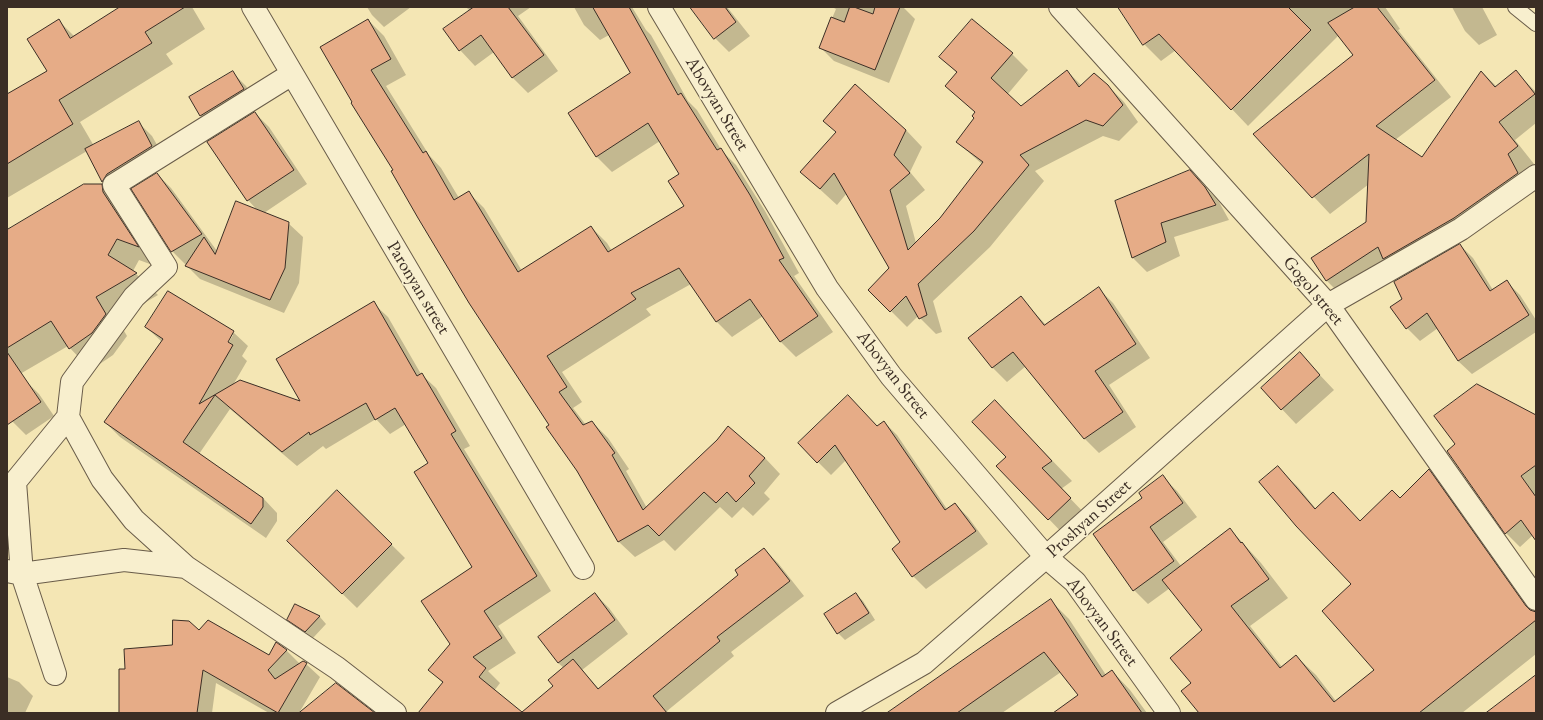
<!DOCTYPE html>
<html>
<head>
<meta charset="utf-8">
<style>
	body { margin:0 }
	#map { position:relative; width:1543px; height:720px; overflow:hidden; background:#f4e6b4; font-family:"EB Garamond",serif }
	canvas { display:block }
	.frame { position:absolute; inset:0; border:8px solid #3b2e25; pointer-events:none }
</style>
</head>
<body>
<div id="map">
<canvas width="1543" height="720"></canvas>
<div class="frame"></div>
</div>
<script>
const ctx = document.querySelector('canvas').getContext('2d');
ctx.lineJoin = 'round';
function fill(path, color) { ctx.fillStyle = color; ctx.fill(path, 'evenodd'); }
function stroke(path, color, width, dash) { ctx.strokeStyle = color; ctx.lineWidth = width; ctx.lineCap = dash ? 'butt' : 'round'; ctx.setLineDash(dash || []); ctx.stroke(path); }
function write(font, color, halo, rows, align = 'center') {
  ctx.font = font + ' "EB Garamond",serif'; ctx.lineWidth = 3.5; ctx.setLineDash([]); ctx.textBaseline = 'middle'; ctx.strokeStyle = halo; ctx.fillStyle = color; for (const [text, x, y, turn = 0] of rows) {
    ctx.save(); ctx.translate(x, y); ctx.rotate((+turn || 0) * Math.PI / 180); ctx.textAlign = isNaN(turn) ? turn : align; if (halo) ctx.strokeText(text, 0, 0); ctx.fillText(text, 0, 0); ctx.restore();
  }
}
fill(new Path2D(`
	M122 7H192L205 29 166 54 173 64 80 122 94 146 138 122 152 136 166 161 117 195 103 181 87 151 7 198V96L48 71 59 21 74 36Z
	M367 7H411L384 27 372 15Z
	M466 7H531L518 16 558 71 528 93 513 78 494 52 475 66 460 50 470 11Z
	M574 7H632L646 30 651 35 688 101 697 110 722 151 736 165 765 211 799 273 794 276 833 332 796 357 781 342 763 316 732 337 716 321 691 284 646 309 651 315 562 372 582 402 573 408 586 425 592 422 608 438 629 469 626 471 647 508 765 458 780 474 764 493 770 499 753 516 743 507 732 518 720 507 675 551 664 540 635 557 619 542 550 425 353 103 368 20 384 36 406 75 386 86 429 155 441 168 459 198 468 192 484 208 522 271 591 227 607 243 612 251 686 206 680 174 660 141 612 172 597 157 569 114 631 73 609 35 600 40 584 25Z
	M691 7H727L750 36 729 52 715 38Z
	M832 7H903L915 19 889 83 834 61 820 47 836 9Z
	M1120 7H1385L1400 29 1398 30 1451 97 1395 140 1422 159 1482 72 1497 87 1516 72 1536 92V123L1515 140 1534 164 1524 171 1534 190 1343 297 1326 280 1367 223 1369 184 1330 214 1255 134 1355 55 1339 35 1248 126 1176 50 1161 61 1144 44Z
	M1452 7H1482L1497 35 1479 45 1465 31Z
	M1012 54 1028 70 1007 95 1021 108 1067 71 1082 86H1108L1124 102 1138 122 1119 141 1103 136 1035 171 1044 181 990 247 933 301 942 332 936 334 918 316 907 327 870 290 891 269 847 193 837 205 801 172 906 130 922 147 910 172 925 190 906 206 916 243 940 219 982 164 957 142 975 118 976 113 946 86 957 73 941 57Z
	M232 72 246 86 257 104 215 130 201 116 190 97Z
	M255 113 269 127 307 184 264 213 288 223 303 237 299 283 284 313 200 279 172 251 133 189 157 174 171 188 217 251 258 211 248 200 208 142Z
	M1190 171 1219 202 1229 220 1174 237 1180 256 1147 272 1133 258 1117 202Z
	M101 185 123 207 158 267 139 260 133 271 158 295 117 319 127 336 113 355 91 370 68 346 20 374 7 361V231Z
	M1460 245 1473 258 1493 290 1506 281 1520 295 1536 320V332L1472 374 1458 361 1438 328 1420 341 1407 328 1403 299Z
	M1099 289 1113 303 1150 358 1109 385 1136 427 1099 453 1085 439 1026 366 1007 382 993 368 969 338 1020 297 1046 325Z
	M373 303 388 317 421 374 436 388 470 446 464 449 551 591 498 626 516 653 488 671 500 683 494 691 522 713H419L444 684 430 670 452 645 473 568 429 464 406 424 390 434 376 419 326 449 323 446 297 466 230 409 199 454 263 498 277 513V521L266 538 120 437 105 422 162 342 146 327 233 332 248 346 242 356 247 361 233 385 302 402ZM231 335H233L226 347Z
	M1300 354 1334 390 1296 424 1262 388Z
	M25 380 39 394 54 416 26 435 12 421 7 413V392Z
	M1536 416V539L1533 535 1520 547 1506 533Z
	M884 422 897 435 947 509 955 504 968 517 988 544 926 589 913 576 893 549 902 543 846 460 831 475 799 443 877 427Z
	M1015 422 1072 481 1061 489 1090 519 1069 540 998 466 1007 457Z
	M1278 468 1298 487 1316 509 1333 493 1361 522 1400 499 1429 470 1448 490 1536 613V654L1462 713H1200L1192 683 1204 630 1170 588 1148 604 1134 590 1094 534 1144 498 1163 477 1177 491 1197 517 1163 542 1181 566 1230 529 1261 563 1288 598 1250 626 1282 667 1296 656 1316 675 1336 701 1375 670 1353 585Z
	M337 491 405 558 357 608 288 541Z
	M764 549 778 563 804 596 731 652 734 656 667 711 668 713H523L554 686 564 668 558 663 595 594 609 608 628 634 582 670 599 689 740 575Z
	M856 594 863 601 875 620 845 640 838 633 825 614Z
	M1050 600 1069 619 1106 675 1112 671 1130 690 1147 713H1055L1079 695 1061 672 1002 713H951Z
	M296 605 320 617 326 624 313 638 295 626 288 619Z
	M200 631 269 657 276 643 287 651 300 664H306L320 677 299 713H269L216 683 212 713H119L126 670 173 646Z
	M7 677 19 682 33 696 25 713H7Z`), '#0003');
const building = new Path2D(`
	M120 7H185L145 32 152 43 59 100 73 124 7 164V94L47 71 27 39 59 19 70 38Z
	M474 7H508L544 55 512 78 481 35 459 51 443 29Z
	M593 7H629L678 95 681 93 717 150 721 148 750 195 784 258 779 260 818 316 780 342 750 299 716 322 679 268 631 293 636 299 547 356 567 387 559 392 583 425 592 421 615 453 612 455 643 510 717 440 728 426 765 458 749 476 755 483 736 502 727 492 716 503 704 492 659 536 648 525 618 542 577 471 546 427 549 425 469 303 418 218 391 171 393 170 351 103 352 102 320 47 368 19 391 59 371 70 423 153 426 151 454 200 469 191 518 272 591 226 608 252 684 206 668 181 679 174 648 123 596 157 568 113 630 73Z
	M690 7H725L736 22 714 39Z
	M850 7H854L873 14 875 7H900L875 70 819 48 831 17 844 22Z
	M1118 7H1288L1311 30 1231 110 1159 34 1143 45Z
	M1355 7H1377L1435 80 1376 126 1422 157 1481 71 1495 87 1516 70 1535 94 1499 122 1518 146 1508 154 1518 173 1454 218 1383 259 1378 247 1326 281 1311 258 1366 222 1369 154 1312 198 1253 134 1353 55 1328 23Z
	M972 19 1013 53 991 78 1021 106 1067 70 1079 87 1094 73 1108 85 1123 105 1103 126 1086 120 1020 155 1029 165 974 231 918 284 927 315 919 319 906 296 890 312 868 290 889 268 834 173 820 189 800 172 836 132 823 121 855 84 906 130 894 155 910 173 890 190 908 250 940 218 983 162 956 142 974 118 972 116 975 112 945 86 957 72 939 57Z
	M233 71 244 89 200 116 189 97Z
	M255 112 294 170 247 201 207 142Z
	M139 121 152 146 107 174 102 182 85 149Z
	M1190 170 1205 187 1216 205 1161 223 1166 242 1132 258 1115 201Z
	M157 173 202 234 171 252 131 189Z
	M84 184H102L103 192 139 247 117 239 108 255 137 273 96 297 106 314 92 333 69 349 51 321 7 348V230Z
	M236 201 289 222 285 268 270 300 185 266 204 237 215 254Z
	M1460 244 1490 291 1507 280 1529 315 1458 361 1427 313 1406 329 1390 307 1402 299 1394 282Z
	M1099 287 1136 344 1095 371 1123 412 1084 439 1013 352 992 368 968 338 1021 296 1044 325Z
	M168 291 234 331 228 342 233 345 199 404 240 380 300 401 276 359 374 301 417 376 422 373 456 431 451 434 537 576 484 611 502 638 473 657 486 668 479 677 522 712 553 686 548 680 573 659 598 689 738 575 735 570 764 548 790 581 717 637 720 641 653 696 667 713H418L443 682 428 670 450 644 421 601 472 567 414 472 428 463 395 408 375 420 366 403 310 435 309 432 282 452 215 395 183 442 263 498V507L251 524 104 422 163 339 145 327Z
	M7 352 41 402 7 425Z
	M1300 352 1320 375 1281 410 1261 388Z
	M1477 384 1536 415V465L1521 476 1536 497V541L1521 520 1505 534 1447 451 1455 444 1434 416Z
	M848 395 877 426 884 421 945 510 955 503 976 531 912 577 892 549 900 542 835 445 817 463 798 443Z
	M995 400 1052 461 1042 468 1071 498 1048 520 996 466 1006 457 972 422Z
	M1278 466 1315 509 1333 492 1360 521 1392 490 1400 498 1429 469 1526 606 1530 610 1536 612V620L1419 713H1199L1181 691 1191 683 1170 658 1202 630 1162 580 1230 528 1241 543 1242 542 1269 579 1231 606 1280 668 1296 655 1334 702 1374 670 1322 611 1351 584 1296 526 1259 482Z
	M1163 475 1183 503 1150 527 1174 561 1133 591 1093 534 1142 498 1139 493Z
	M337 490 392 544 342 594 287 541Z
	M595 593 615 620 558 663 538 637Z
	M856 593 869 613 837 634 824 614Z
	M1051 599 1102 677 1112 670 1142 713H1053L1078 695 1044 652 957 713H887Z
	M295 604 320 616 305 632 287 620Z
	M173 620 189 621 199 630 208 620 269 655 276 642 287 650 268 670 275 679 303 661 307 663 278 713 203 670 197 713H119V669H125L124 649 172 645Z
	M1536 675V713H1486Z
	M336 683 375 713H299Z`);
fill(building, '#e6ac87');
stroke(building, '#3b2e25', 1);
const service = new Path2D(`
	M1515 7 1536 24`);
const minor = new Path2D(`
	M253 7 583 568
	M659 7 827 288 891 376 1046 557 1075 582 1169 713
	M1060 7 1328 305 1536 599
	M186 567 134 520 102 479 68 417 72 382 134 297 166 267 114 185 292 74
	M7 571 22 574 124 560 186 567 337 668 395 713
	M55 674 22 574 15 482 68 417
	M837 713 924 663 1046 557 1328 305 1461 229 1536 176`);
stroke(service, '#695c49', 16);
stroke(minor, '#695c49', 24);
stroke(service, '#f8efce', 14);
stroke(minor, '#f8efce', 22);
write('18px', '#3b2e25', '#f8efce', [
	["Abovyan Street",717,104,59],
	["Paronyan street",418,288,59],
	["Gogol street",1313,291,50],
	["Abovyan Street",893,375,52],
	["Proshyan Street",1089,519,-42],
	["Abovyan Street",1102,622,53]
]);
</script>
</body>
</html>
